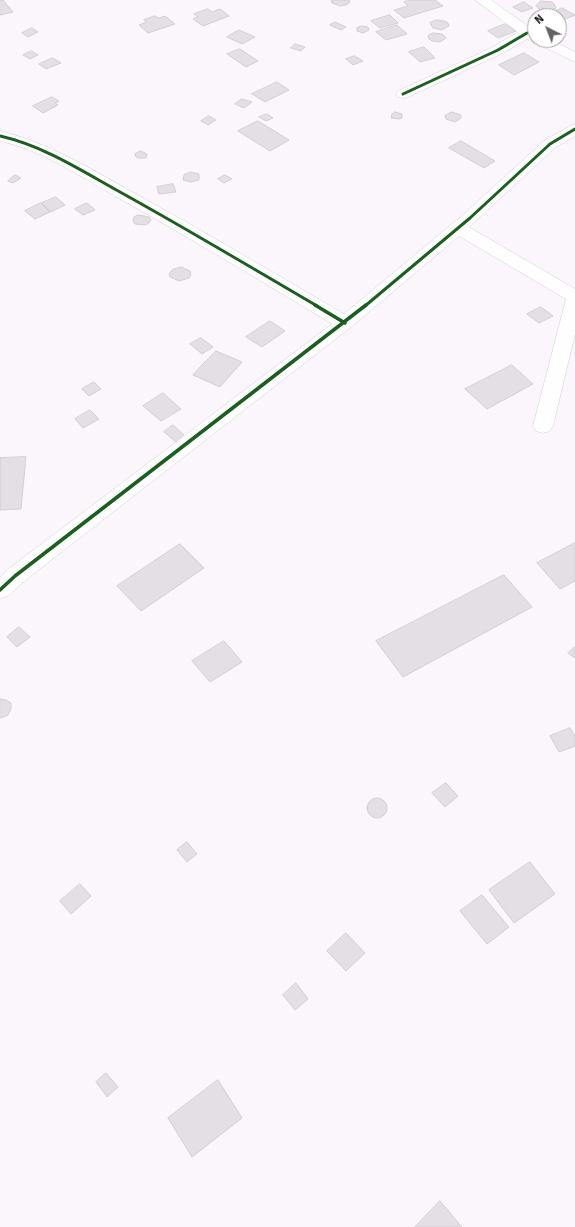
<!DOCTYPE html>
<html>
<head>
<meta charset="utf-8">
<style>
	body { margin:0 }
	#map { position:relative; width:575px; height:1227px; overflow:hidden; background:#fbf6fb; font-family:Signika,sans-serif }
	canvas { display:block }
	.north { position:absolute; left:527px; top:8px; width:40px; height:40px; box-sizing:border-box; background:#fff; border:1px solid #a19fa1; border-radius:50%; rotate:318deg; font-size:11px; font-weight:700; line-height:16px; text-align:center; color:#130f14 }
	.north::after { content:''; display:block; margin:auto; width:14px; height:18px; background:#646065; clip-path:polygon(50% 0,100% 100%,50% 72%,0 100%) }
</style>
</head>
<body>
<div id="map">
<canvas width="575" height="1227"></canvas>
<div class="north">N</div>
</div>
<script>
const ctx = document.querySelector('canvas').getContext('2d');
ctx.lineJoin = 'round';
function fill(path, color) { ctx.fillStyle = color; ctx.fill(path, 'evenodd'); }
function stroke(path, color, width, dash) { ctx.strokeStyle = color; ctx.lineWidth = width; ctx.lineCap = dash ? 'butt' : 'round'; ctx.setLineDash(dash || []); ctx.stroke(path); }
const building = new Path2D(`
	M0 0H3L13 12 0 15Z
	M332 0H349L350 2 346 5 340 6 332 3Z
	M411 0H435L443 6 404 18 394 10 408 6 404 2Z
	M541 1 552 2 555 5 556 8 551 11 541 10 536 6Z
	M524 2 533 8 522 12 513 7Z
	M562 8 575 15 561 21 559 20V16L549 14Z
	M208 9 212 12 220 9 229 16 203 26 193 19 198 17 194 14Z
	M390 15 398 23 380 28 371 21Z
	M155 16 159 18 165 16 175 24 148 33 139 25 147 22 144 20Z
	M436 20 445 21 448 23 449 26 442 30 433 28 430 23Z
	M335 22 346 27 341 30 330 25Z
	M505 24 516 31 498 38 488 31Z
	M397 25 407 34 386 40 376 32Z
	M362 26 368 27 369 30 363 33 357 31V28Z
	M32 28 38 32 28 37 22 33Z
	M239 30 255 37 242 44 227 37Z
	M433 33 442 34 446 38 440 42 432 41 429 39 428 36Z
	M295 44 305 47 301 51 291 48Z
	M424 47 435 58 420 62 409 52Z
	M240 49 258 61 246 67 227 54Z
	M32 51 38 55 30 59 23 55Z
	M524 53 539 62 514 75 499 65Z
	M355 56 363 61 353 65 346 59Z
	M53 58 61 63 46 69 39 64Z
	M277 82 289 90 265 102 252 94Z
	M52 97 59 101 55 103 58 105 43 113 33 106Z
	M242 99 252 102 244 108 235 104Z
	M395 112 402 114V118L399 119 391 118 392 114Z
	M452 112 461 115V118L455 122 446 119 445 116Z
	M267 114 273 118 266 121 259 117Z
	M209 116 216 120 208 125 201 121Z
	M258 121 289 140 270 151 238 131Z
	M461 141 495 161 484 168 449 148Z
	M141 151 147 154 146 158H138L136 157 135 154Z
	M191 172 199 174V180L191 182 183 180 184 175Z
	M15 175 21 178 13 183 8 181Z
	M225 175 232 179 224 183 218 179Z
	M173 184 176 192 159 194 157 187Z
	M56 197 65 205 51 212 42 203Z
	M41 203 50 212 35 219 25 211Z
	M87 203 95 210 83 215 75 209Z
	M139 215 149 217 151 220 149 223 145 225 135 224 133 221 134 217Z
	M181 267 190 271 191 275 189 278 179 281 170 277 169 274 172 270Z
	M541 307 553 316 539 323 527 314Z
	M270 321 285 331 262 347 246 337Z
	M201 338 213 347 202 354 190 344Z
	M216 351 242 362 220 387 193 375Z
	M512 365 533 384 487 409 465 389Z
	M94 382 101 389 89 396 82 389Z
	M163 393 181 409 161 421 143 406Z
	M90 410 99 419 83 428 75 419Z
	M173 425 186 437 177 443 164 432Z
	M26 457 21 509 0 510V458Z
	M575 543V581L560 589 537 563Z
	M180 544 204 568 141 611 117 586Z
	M504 575 532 607 403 677 376 641Z
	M19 627 30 637 17 647 7 637Z
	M224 641 242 662 210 682 192 661Z
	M575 647V658L568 653Z
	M0 699 6 700 11 703V709L8 715 1 718H0Z
	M570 728 575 736V746L559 752 550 736Z
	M446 783 458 796 445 807 432 793Z
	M367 808a10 10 0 1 1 20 0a10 10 0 1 1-20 0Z
	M187 842 197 854 187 862 177 850Z
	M530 862 555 894 514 923 489 890Z
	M80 884 91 896 71 914 60 901Z
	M482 895 509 927 487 944 460 911Z
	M346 933 365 953 346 971 327 951Z
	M296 983 308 999 295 1010 283 995Z
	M106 1073 118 1087 107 1097 96 1082Z
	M218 1080 242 1118 192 1157 168 1118Z
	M440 1201 462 1227H415Z`);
fill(building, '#e4dfe4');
stroke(building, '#d2ced3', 1);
const minor = new Path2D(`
	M475 0H491L535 31V40H551L575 52V62L527 39 503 53 408 97 403 98 398 97 396 94 398 91 493 47 518 32Z
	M575 124V136L556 147 469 227 575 289V334L553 426 550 431 543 433 536 431 533 426 566 299 459 236 351 327 23 582 8 596 0 599V577L7 570 332 324C260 280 188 237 115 196 78 175 41 150 0 141V131C49 143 91 169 134 193 205 232 274 273 344 314L464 214 544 141 570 126Z`);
stroke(minor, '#d4d0d4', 1);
fill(minor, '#fefefe');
stroke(new Path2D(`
	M403 94 498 50 527 33
	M0 136C44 146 82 171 120 192 187 229 252 268 317 306
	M365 306 470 218 550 144 575 129`), '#1b5e20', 3);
stroke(new Path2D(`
	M315 305 345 323
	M0 590 15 576 366 305`), '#1b5e20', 3.5);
</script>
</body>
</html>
